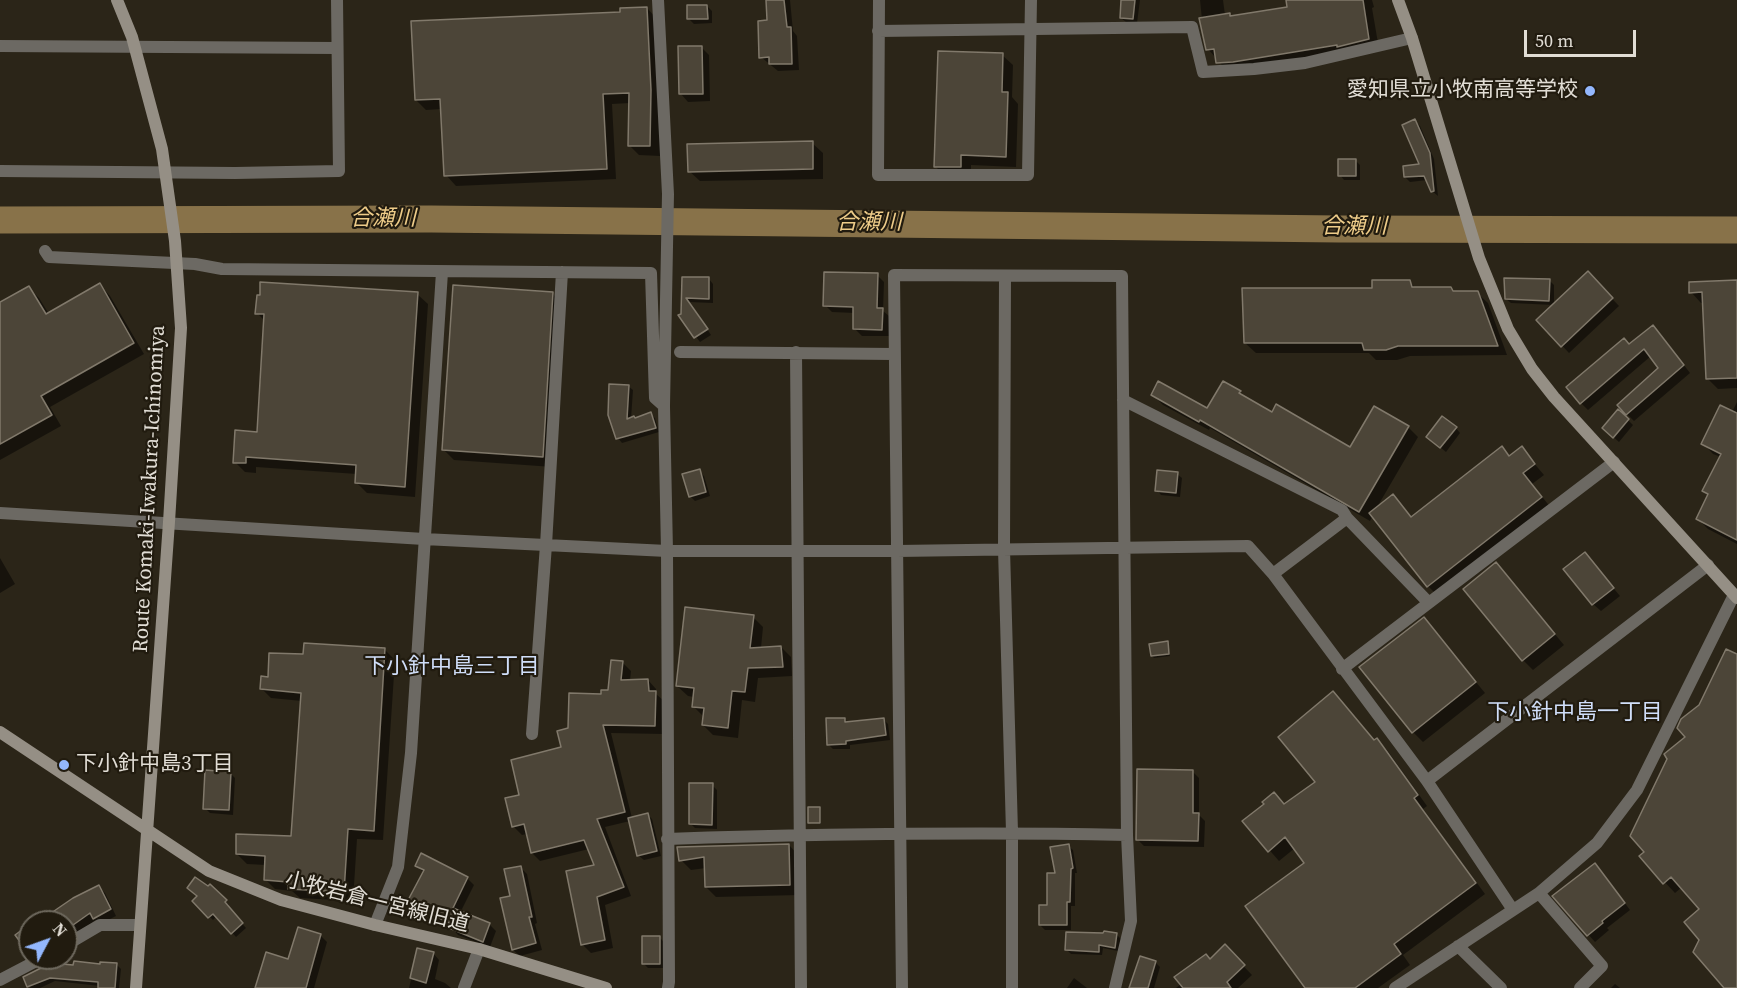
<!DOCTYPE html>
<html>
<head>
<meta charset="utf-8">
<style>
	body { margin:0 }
	#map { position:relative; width:1737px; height:988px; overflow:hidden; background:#2b2518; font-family:"Source Serif 4",serif }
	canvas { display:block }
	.north { position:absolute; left:18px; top:910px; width:60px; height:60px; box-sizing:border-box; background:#211b0f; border:2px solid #6e695e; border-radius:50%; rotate:49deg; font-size:16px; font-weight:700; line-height:24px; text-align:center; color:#e1ddd5 }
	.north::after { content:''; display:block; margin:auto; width:21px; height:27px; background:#93b7fd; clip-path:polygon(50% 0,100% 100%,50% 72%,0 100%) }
	.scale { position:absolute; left:1524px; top:30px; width:112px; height:27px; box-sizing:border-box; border:3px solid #e1ddd5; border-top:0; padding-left:8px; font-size:18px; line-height:21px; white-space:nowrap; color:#e1ddd5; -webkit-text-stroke:4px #211b0f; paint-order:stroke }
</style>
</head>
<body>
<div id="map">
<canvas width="1737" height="988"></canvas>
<div class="north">N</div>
<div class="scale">50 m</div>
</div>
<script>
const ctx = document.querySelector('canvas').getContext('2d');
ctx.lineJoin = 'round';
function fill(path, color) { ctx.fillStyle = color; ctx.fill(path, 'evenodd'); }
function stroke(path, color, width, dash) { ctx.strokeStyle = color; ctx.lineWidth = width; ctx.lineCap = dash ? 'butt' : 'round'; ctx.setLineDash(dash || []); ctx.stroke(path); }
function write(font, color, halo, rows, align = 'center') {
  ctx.font = font + ' "Source Serif 4","Noto Sans JP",serif'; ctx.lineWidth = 4.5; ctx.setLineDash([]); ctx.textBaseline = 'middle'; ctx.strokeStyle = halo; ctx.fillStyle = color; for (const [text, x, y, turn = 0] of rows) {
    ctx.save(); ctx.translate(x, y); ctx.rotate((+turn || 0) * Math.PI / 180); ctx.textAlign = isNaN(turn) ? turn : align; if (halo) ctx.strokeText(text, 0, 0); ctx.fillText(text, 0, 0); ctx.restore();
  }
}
fill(new Path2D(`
	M767 0H790L793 31 797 36 799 70 778 71 761 57 769 22Z
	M1122 0H1140L1137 23 1126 22 1121 18Z
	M1200 0H1223L1225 15H1229L1232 17 1288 8 1287 0H1372L1374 7 1372 8 1379 49 1228 72 1208 49 1203 30Z
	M707 6 712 11V23L694 24 689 19Z
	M647 8 657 19 661 101 660 156 639 155 629 145 630 103 612 104 616 179 456 186 446 175 442 109 426 110 416 100 622 14Z
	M701 47 709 55 710 101 688 102 681 94Z
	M1002 55 1013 65 1012 97 1018 104 1016 167 971 165V177H946L935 166Z
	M1415 121 1420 126 1434 159 1438 196 1432 191 1427 180 1410 182 1405 177 1421 166Z
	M812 143 823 153V179L700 181 689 171Z
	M1355 160 1360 165V180H1344L1340 175Z
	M1588 273 1619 306 1569 353 1538 320Z
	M877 275 884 282 883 311 889 316V336H862L855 329V313L832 312 825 305Z
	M683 278 709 279 713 284V303L689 302 711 335 700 342 680 316 682 314Z
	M1549 280 1554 285V305L1511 303 1506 299Z
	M1737 281V388L1718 389 1707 378 1704 303H1701L1691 292Z
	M1409 282 1416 288H1450L1455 293H1477L1488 303 1507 355 1410 356 1397 360H1376L1369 353H1256L1245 343 1373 290Z
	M100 285 110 296 144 354 50 407 61 426 0 460V304L29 288 39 298 49 314Z
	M552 293 562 304 553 467 454 460 444 450Z
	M417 294 428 304 415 497 367 493 357 483V474L256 467V473L245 472 235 462 258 433 265 321 257 313Z
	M1660 334 1690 373 1634 421 1619 406 1660 368 1651 356 1588 410 1581 403 1629 346Z
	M628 386 633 390 631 419 635 420 650 414 655 418 659 432 622 443 618 438Z
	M1240 392 1247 399 1273 414 1351 449 1408 427 1418 437 1376 509 1393 496 1412 518 1502 448 1510 457 1521 448 1544 475 1532 484 1551 508 1438 596 1428 586 1373 515 1370 521 1210 428 1209 430 1163 405 1153 395 1208 410Z
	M1737 402V544L1708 529 1698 519 1709 495 1704 491 1721 457 1713 454 1703 443 1732 412Z
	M1628 420 1633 425 1619 442 1609 433Z
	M1456 428 1460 433 1446 452 1433 441Z
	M699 471 704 476 710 496 695 501 690 496Z
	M1177 474 1182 478 1180 497 1161 495 1157 490Z
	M1585 554 1620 596 1601 611 1593 604Z
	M0 558 15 584 0 593Z
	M1496 564 1564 645 1533 670 1523 660Z
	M753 617 763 627 761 648 781 647 791 657 792 676 758 678 755 702 742 700 738 738 713 735 703 725 704 717 693 706 694 697 688 696 677 686Z
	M1424 619 1485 693 1423 742 1413 732Z
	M1167 643 1170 656 1154 658 1152 656Z
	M385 650 395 660 383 840 357 839 353 901 300 898 292 891 275 889 265 879 266 865 247 864 237 854 293 838 302 701 271 698 261 688 269 678 305 656Z
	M1737 656V988H1726L1701 939V909L1682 887 1675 893 1641 857 1646 852 1700 706Z
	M622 662 631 671 630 681 648 680 656 689V694L664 701 663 734 611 733 632 818 647 814 652 819 661 856 644 860 639 856 630 821 605 827 631 896 605 905 613 948 591 953 582 944 596 866 589 849 540 861 532 853 527 834 522 835 513 826 521 796 563 748 569 729 603 696 610 692Z
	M845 719 849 724 883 719 888 724 890 740 850 745V749H833L828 744Z
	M1377 740 1387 750 1427 806 1423 809 1485 894 1403 955 1410 965 1378 988H1307L1306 863 1295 848 1279 861 1244 821 1285 805Z
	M1192 771 1199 778V815L1205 821 1204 847 1144 846 1137 839Z
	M230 773 235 778 233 815 210 813 205 808Z
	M712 785 717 790V829L695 828 690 823Z
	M819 808 821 810V824H811L809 822Z
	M789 845 799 856 800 895 716 897 706 887V868L691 870 681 860Z
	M1068 846 1073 850 1077 873H1075V906H1071V930H1045L1040 925Z
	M416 865 467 878 474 885 460 913 489 924 496 931 490 947 458 935 451 927 416 909 409 902 424 873Z
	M520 867 527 874 537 923 535 924 542 950 520 956 513 950 511 898Z
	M1601 871 1630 910 1607 928 1609 930 1595 942 1554 896Z
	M210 886 229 905 227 907 246 928 236 937 217 916 213 920 194 901Z
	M99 887 105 893 116 916 100 924 96 920 70 937 66 943V922H35L50 911 53 914Z
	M320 935 327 942 314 988H256Z
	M1117 935 1121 939 1118 951 1103 948 1102 955 1071 954 1067 950Z
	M660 938 665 943V968H648L643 963Z
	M1225 947 1252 975 1238 988H1176Z
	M418 950 433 953 439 960 435 979 445 983 451 988H409Z
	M1140 959 1156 963 1160 967 1154 988H1131Z
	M116 964 121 969 119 988H100V986L55 981 40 988H30L25 978Z
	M1074 978 1087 988H1067Z
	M1615 984 1620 988H1611Z`), '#0007');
stroke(new Path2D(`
	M0 220 431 219 1339 229 1737 230`), '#887249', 27);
const building = new Path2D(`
	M766 0H784L787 27H791L792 64H769V57L759 58 758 21 767 20Z
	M1121 0H1135L1133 19 1120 18Z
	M1286 0H1363L1369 39 1337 47V45L1233 62 1216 63 1214 49 1206 50 1199 18 1230 13V16L1287 7Z
	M687 5H707L708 19H687Z
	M647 7 651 90 650 146H628L629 93 603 94 607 169 444 176 440 99 415 100 411 21 620 12V8Z
	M678 46H702L703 94H679Z
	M938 51 1003 53 1002 92H1008L1006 157 961 155V167H934Z
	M1415 119 1430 153 1434 191 1431 192 1424 176 1404 177 1403 166 1419 164 1402 125Z
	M813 141V169L688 172 687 144Z
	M1338 159H1356V176H1338Z
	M1588 271 1613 298 1561 347 1536 320Z
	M824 272 878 273 877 308H883L882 330 853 329V307L823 306Z
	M682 277H709V299L686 298 708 329 694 338 678 315 681 314Z
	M1504 278 1550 279 1549 301 1505 299Z
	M1372 280H1410L1412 287H1451L1453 291H1478L1498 346H1398L1386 350H1364L1362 343H1244L1242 288H1372Z
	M1737 280V378L1706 379 1702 292 1689 293V282Z
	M260 282 418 292 405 487 355 483 356 465 246 457V463H233L235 430 257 432 264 314H255L257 295H260Z
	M100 283 134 343 41 396 52 415 0 444V302L29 286 46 314Z
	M453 285 553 292 543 457 442 450Z
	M1653 325 1684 365 1626 415 1617 405 1658 368 1644 349 1580 404 1566 387 1624 338 1629 344Z
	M1158 381 1207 408 1223 381 1241 391 1239 393 1272 412 1276 404 1350 447 1374 406 1409 426 1359 512 1200 420 1199 422 1151 395Z
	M609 384 629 385 627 419 634 416 635 418 651 412 656 428 616 439 608 415Z
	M1720 405 1737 413V540L1696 519 1708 494 1702 491 1721 454 1701 444Z
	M1618 409 1629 419 1613 438 1602 428Z
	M1442 416 1457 427 1440 448 1426 437Z
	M1502 446 1509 456 1522 446 1535 464 1523 473 1542 497 1427 587 1369 513 1393 494 1411 517Z
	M700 469 706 492 689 497 682 474Z
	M1157 470 1178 472 1176 493 1155 491Z
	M1585 552 1614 588 1592 605 1563 569Z
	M1496 562 1555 634 1522 661 1463 589Z
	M685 607 754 615 750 648 781 646 783 667 748 668 745 692 732 691 728 728 702 725 704 708 692 707 694 688 676 686Z
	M1424 617 1476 682 1412 733 1359 667Z
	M1168 641 1169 654 1151 656 1149 644Z
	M304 643 385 648 374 831 348 829 344 892 288 889V882L264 880 265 856 236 854V834L291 836 301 693 260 689 261 676 268 677 269 653 303 654Z
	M1726 649 1737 654V988H1724L1693 952 1699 940 1684 922 1699 909 1671 877 1663 884 1639 856 1644 852 1630 836 1667 759 1664 754 1685 737 1677 728 1681 719 1699 705Z
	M611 660 623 661 621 680 648 679 649 691H656L655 726 603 725 625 812 597 819 624 887 597 897 605 940 581 945 566 871 594 865 584 840 531 853 524 824 512 827 505 798 519 795 511 760 561 747 557 731 568 728 569 693 601 694V690H608Z
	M1333 691 1374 740 1377 738 1418 795 1414 798 1476 883 1394 944 1401 954 1355 988H1305L1245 906 1304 863 1285 837 1268 852 1242 821 1264 804 1262 802 1274 792 1284 804 1315 782 1278 737Z
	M826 718H845V722L884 718 886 735 846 741V744L827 745Z
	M1137 769 1193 770V813H1199L1198 841 1136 840Z
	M205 770 231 772 229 810 203 809Z
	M689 783H713L712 825 689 824Z
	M808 807H820V823H808Z
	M648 813 657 851 637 856 628 818Z
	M789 844 790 885 705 887 704 857 679 861 677 847Z
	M1069 844 1073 868 1071 869 1070 902H1067V925H1039V905H1047V873H1055L1050 847Z
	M421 853 468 877 453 908 490 923 483 942 449 928 451 924 407 902 424 870 415 866Z
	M1595 863 1625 903 1602 921 1603 923 1587 936 1552 896Z
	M521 866 532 917H529L536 943 512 950 500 898 510 896 504 869Z
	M195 877 208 886 210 884 227 900 225 902 243 923 231 934 213 914 208 918 192 901 197 896 187 888Z
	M99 885 111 909 93 919 90 913 66 930V922H38L73 898Z
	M30 924V955L15 935Z
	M298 927 321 934 306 988H255L266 952 288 959Z
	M1104 931 1117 933 1115 948 1099 945V952L1065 950 1066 932 1103 933Z
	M642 936H660V964H642Z
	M1225 944 1245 965 1227 982 1231 988H1183L1174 977 1206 954 1210 959Z
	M417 948 434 952 426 983 410 978Z
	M1140 956 1156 961 1148 988H1129Z
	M74 961 100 964V962L117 963 115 988H98V982L50 978 27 987 23 977 51 963 73 965Z`);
fill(building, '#4c4538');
stroke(building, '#81796b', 1.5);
stroke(new Path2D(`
	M658 0 668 194 664 406 667 551 669 982 668 988
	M879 0 878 175H1028L1031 0
	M878 31 1192 27 1203 72 1254 69 1305 63 1412 38
	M0 46 337 48
	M0 171 235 173 339 171 337 0
	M45 251 49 257 195 264 222 269 651 273 655 398 664 406
	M1005 277 1004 549 1012 832V988
	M680 352 894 354
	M796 352 801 988
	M1123 400 1342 510 1347 518 1428 602
	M0 513 424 539 667 551H897L1248 546 1273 574 1427 781 1513 910
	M1273 574 1347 518
	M1342 669 1614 462
	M532 734 546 545 562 272
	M1427 781 1708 565
	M667 839C821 834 974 832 1127 835
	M1539 893 1602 966 1580 988
	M375 925 398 867 411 753 442 272
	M66 945 100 925H140
	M1458 946 1501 988
	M0 980 42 958
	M464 988 479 949
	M902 988 894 275 1122 276 1127 835 1131 921 1115 988
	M1395 988 1539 893 1597 843 1637 790 1734 595`), '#6c6963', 12);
stroke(new Path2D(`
	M117 0 132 37 162 149 175 241 181 328 169 522 136 988
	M1398 0 1412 38 1479 258 1508 329 1532 369 1554 397 1737 598
	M0 732 209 871 281 900 375 925 479 949 606 988`), '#958f85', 12);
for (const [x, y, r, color] of [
	[1590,91,6,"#93b7fd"],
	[64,765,6,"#93b7fd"]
]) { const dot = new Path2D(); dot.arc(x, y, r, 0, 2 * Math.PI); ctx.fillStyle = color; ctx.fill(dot); stroke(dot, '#211b0f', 2); }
write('21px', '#e1ddd5', '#211b0f', [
	["愛知県立小牧南高等学校",1578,91],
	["下小針中島3丁目",76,765,"left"]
], 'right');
write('21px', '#e1ddd5', '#211b0f', [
	["Route Komaki-Iwakura-Ichinomiya",150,489,-87],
	["小牧岩倉一宮線旧道",377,903,14]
]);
write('italic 22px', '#eecc89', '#211b0f', [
	["合瀬川",383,219],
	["合瀬川",869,223],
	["合瀬川",1354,227]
]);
write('22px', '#d0def9', '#211b0f', [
	["下小針中島三丁目",452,667],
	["下小針中島一丁目",1575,713]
]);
</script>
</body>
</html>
